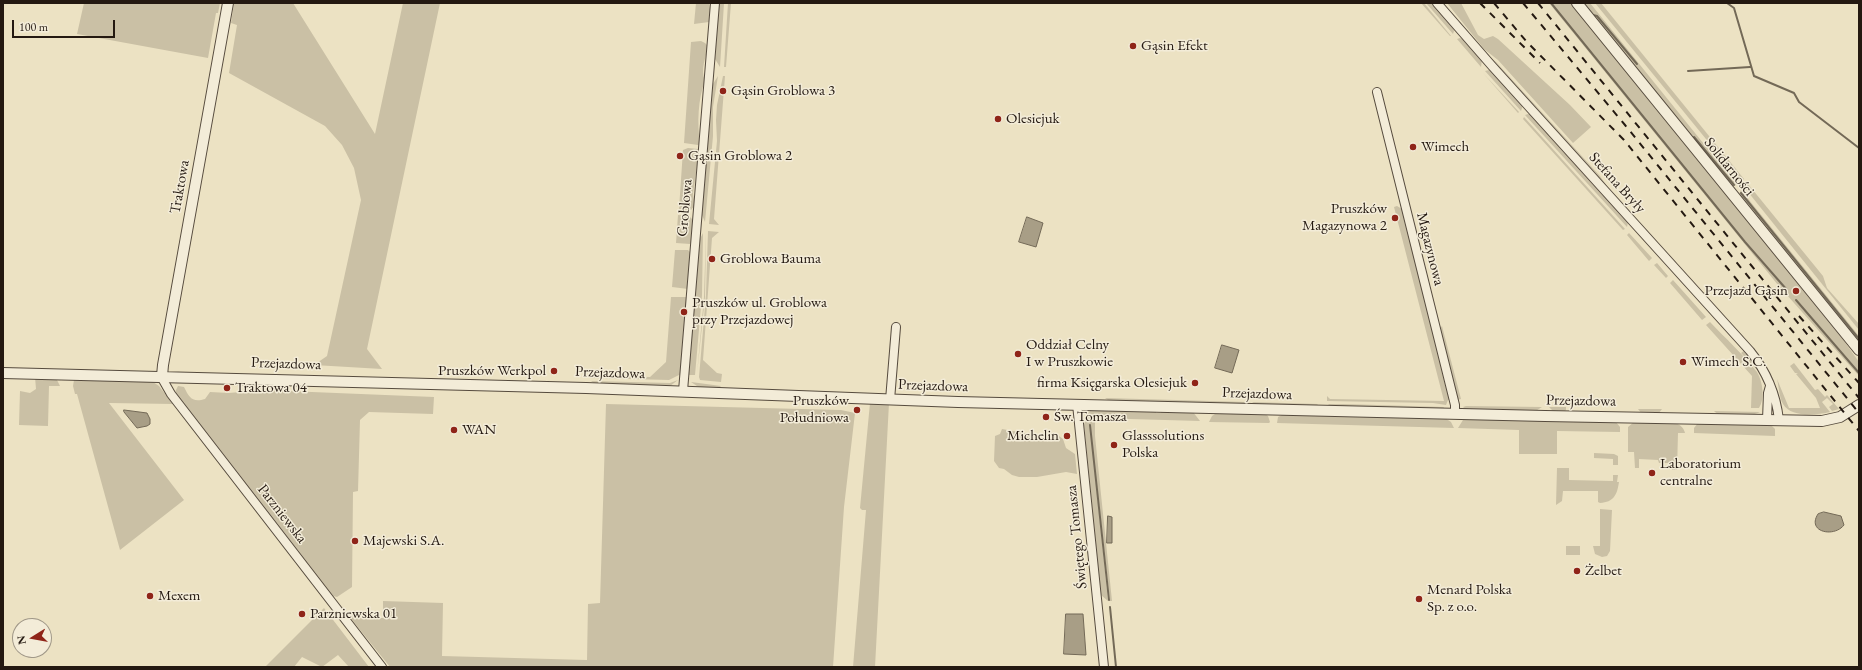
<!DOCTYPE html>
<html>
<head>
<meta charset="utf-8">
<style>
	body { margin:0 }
	#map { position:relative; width:1862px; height:670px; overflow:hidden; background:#ece2c3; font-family:"EB Garamond",serif }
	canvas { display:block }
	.frame { position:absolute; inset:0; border:4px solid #241911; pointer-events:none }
	.north { position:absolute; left:12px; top:618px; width:40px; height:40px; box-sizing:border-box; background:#f3ecd8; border:1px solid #a09888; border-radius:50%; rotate:259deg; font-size:11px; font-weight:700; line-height:16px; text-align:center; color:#241911 }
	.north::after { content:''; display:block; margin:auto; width:14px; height:18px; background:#8f2418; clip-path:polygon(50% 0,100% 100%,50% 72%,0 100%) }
	.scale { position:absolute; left:12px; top:20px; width:103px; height:18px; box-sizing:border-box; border:2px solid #241911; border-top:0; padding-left:5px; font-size:12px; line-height:14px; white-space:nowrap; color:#241911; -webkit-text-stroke:3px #f3ecd8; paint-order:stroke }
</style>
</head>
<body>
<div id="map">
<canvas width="1862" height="670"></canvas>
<div class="frame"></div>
<div class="north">N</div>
<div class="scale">100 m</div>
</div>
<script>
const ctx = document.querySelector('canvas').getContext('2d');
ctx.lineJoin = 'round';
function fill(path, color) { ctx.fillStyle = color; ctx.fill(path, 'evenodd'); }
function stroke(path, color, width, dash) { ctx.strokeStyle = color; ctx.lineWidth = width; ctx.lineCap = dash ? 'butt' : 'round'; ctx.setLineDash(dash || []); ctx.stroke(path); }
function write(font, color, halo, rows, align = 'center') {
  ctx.font = font + ' "EB Garamond",serif'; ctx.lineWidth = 3; ctx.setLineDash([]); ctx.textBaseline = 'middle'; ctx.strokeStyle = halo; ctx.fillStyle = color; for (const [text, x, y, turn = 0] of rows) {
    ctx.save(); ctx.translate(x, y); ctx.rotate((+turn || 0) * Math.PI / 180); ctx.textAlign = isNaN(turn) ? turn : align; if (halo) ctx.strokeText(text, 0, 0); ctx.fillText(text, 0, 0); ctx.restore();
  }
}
fill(new Path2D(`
	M84 3H220L218 13H216L208 58 77 34Z
	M234 3H293L375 134 403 3H440L367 349 382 369 314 365 327 356 361 200 354 168 342 145 325 126 229 73 237 25 231 23Z
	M696 3H709L711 15 709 22 694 24Z
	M719 3H724L720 67 715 59Z
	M728 3H731L726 67H724Z
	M1421 3H1424L1451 36H1450Z
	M1426 3H1433L1453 27 1454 31 1453 34Z
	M1447 3H1461L1478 35 1484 39 1493 36 1498 39 1570 105 1591 127 1573 143 1498 60 1484 49Z
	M1549 3H1572L1827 317 1859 362V376L1778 285Z
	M1581 3H1590L1737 185 1731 186Z
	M1595 3H1601L1744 179 1741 182Z
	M1460 38 1464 40 1482 60 1481 67 1457 39Z
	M701 41 705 43 708 46C706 58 700 69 705 81 698 98 697 124 700 143L698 145 684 143 691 42Z
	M1486 54 1496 62 1600 176 1613 195Z
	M1489 70 1492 71 1523 105 1521 111 1485 71Z
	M1483 73 1519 112 1518 113Z
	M718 76 713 107V136L705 222 702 215 713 84Z
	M723 76H725L714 219 719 225 709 224 717 141 716 120 717 105Z
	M1528 114H1530L1628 222 1627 227 1525 115Z
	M1524 117 1625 229 1623 230 1523 119Z
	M688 148 698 149 699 151 693 194 695 205 691 210 679 209 683 150Z
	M1748 184 1823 276 1827 288 1859 324V330L1744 187Z
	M1741 190 1859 336V343L1739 194Z
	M1397 206 1402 209 1450 400H1448L1446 405 1433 403 1327 401V396L1330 399 1444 401 1394 207Z
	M678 215 689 216 693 220 692 241 690 244 676 243Z
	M708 231 719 232 712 238 703 360 717 373 722 374 721 382 700 380 699 377 706 295Z
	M706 232 705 297 697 374 704 297Z
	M703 233 702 295 695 375H688L700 239Z
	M1629 233 1652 258 1649 261 1627 235Z
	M675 250H688L691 253 688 289 672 287Z
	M1657 263 1668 276 1666 278 1654 265Z
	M1673 280 1706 317 1702 320 1670 283Z
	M671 297H688L686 309H683L682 315 686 316 681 374 669 380 590 378V375L650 377 666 362Z
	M1710 322C1725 338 1744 355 1757 372 1763 382 1765 399 1759 408H1751L1752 376 1706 325Z
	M1442 326 1461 399 1457 400 1440 329Z
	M1745 350 1759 372 1741 353Z
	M1794 363 1815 390 1818 389 1825 397 1827 395 1839 409 1832 411 1829 407 1833 404 1827 398 1822 402 1830 412C1817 415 1791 418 1783 404 1779 397 1779 387 1777 379L1789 408H1820L1816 398 1796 374 1798 373H1795L1790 366Z
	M35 377 56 378 60 386H49L48 426 19 425 20 391 30 393 36 389Z
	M76 378 153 382 159 386 173 404 109 403 184 500 120 550 77 394H75L73 386 74 380Z
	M678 380 670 386 595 384 591 381 670 383Z
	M691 382 721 386 719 388H700Z
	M178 386 184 387C189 397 192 403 205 399L210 392 229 393 263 390 434 397 433 414 369 412 360 420 358 491 353 492 352 587 337 597 333 596 329 592 176 395 175 392Z
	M1105 398 1246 402 1242 404 1111 402Z
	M1252 402 1318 404 1316 406 1255 404Z
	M870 403H889L875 667H853L866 510H862L860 508Z
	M606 404 841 410 855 413 844 507 833 667H390L352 620 351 613 355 610 359 618H383V601L443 603 442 656 587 660 588 604 600 603Z
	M1328 404H1343L1444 407 1443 409 1331 407Z
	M1466 406 1542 407 1534 412 1466 410 1463 407Z
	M1549 407H1566V410L1564 412H1554Z
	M1092 409 1156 410V413H1161V410L1193 412 1200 421 1095 418V436L1112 601H1110L1090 425 1108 601 1101 595 1084 425 1086 415Z
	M1638 409H1662L1659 413 1642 414Z
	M1714 411 1760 412C1751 417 1720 419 1714 411Z
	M1218 412 1265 414 1268 416 1270 422 1269 423 1209 422 1212 416Z
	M1286 413 1445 418 1451 422 1454 428 1277 423 1278 417Z
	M1468 418 1616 422 1620 427V432L1557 431V454H1519V430L1458 428 1463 420Z
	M1634 422C1648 422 1682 416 1685 433H1678L1677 470H1672V463H1659L1658 460 1639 459V468H1635L1634 452H1628V427Z
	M1698 423 1770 424 1775 429V436L1694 433V428Z
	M1002 429 1024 433 1059 436 1063 439 1066 448 1075 454 1077 474 1066 472 1037 477H1019L1012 475 1004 469 999 468 994 461 995 436 1000 434Z
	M1594 453 1614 454 1618 456V465H1613V459L1594 458Z
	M1557 468H1569V480L1613 481V475H1618L1617 482H1619C1617 495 1614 502 1600 503L1598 502V491H1563L1562 501 1556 505Z
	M1600 509 1612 510 1610 551 1607 556 1602 557 1595 554 1593 546H1600Z
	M1566 546H1580V555H1566Z
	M324 608 369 667H349L338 655 322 667 302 657 294 667H265Z`), '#cac0a5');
const water = new Path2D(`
	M1027 217 1043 223 1036 247 1019 242Z
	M1222 345 1239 350 1232 373 1215 368Z
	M124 410 147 413 150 419V424L147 426 137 428 124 412Z
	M1824 512 1841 516 1844 525C1834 538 1806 532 1818 514Z
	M1108 516 1112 517V543H1107Z
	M1066 614H1083L1086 655 1064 654Z`);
fill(water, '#a89e86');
stroke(water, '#736957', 1);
stroke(new Path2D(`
	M1551 3 1745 242 1787 290
	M1727 3 1734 8 1754 76 1794 93 1799 102 1859 148
	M1593 15 1597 16 1637 64
	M1688 71 1750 67
	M1694 137 1734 185
	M1741 193 1859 339
	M1796 300 1859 373
	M1090 425 1109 600
	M1110 607 1116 667`), '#736957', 2);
const minor = new Path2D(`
	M1437 3 1492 66 1750 351C1767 372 1776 393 1779 420
	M1377 92 1455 405V414
	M162 376 163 380 171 394 382 667
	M683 391 715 3
	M890 400 896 327
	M1077 404 1104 667
	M1767 420 1768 393 1770 386`);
const tertiary = new Path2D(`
	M1577 3 1859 350
	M3 373 586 388 958 402 1545 416 1822 421 1840 417 1859 405
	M162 376 163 365 228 3`);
stroke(minor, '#564b3e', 10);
stroke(tertiary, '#564b3e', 12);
stroke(minor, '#f3ecd8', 8);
stroke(tertiary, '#f3ecd8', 10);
stroke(new Path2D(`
	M1480 3 1540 63
	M1494 3 1526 41 1624 140 1859 431
	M1523 3 1625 125 1859 413
	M1538 3 1859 398
	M1799 316 1859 383`), '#241911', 2, [7, 7]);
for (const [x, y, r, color] of [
	[1133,46,4,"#8f2418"],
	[723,91,4,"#8f2418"],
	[998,119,4,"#8f2418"],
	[1413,147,4,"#8f2418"],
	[680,156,4,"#8f2418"],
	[1395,218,4,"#8f2418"],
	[712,259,4,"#8f2418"],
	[1796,291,4,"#8f2418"],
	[684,312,4,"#8f2418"],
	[1018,354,4,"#8f2418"],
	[1683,362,4,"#8f2418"],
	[554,371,4,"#8f2418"],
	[1195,383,4,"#8f2418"],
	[227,388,4,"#8f2418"],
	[857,410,4,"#8f2418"],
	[1046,417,4,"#8f2418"],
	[454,430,4,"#8f2418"],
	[1067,436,4,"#8f2418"],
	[1114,445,4,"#8f2418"],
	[1652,473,4,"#8f2418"],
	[355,541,4,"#8f2418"],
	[1577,571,4,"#8f2418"],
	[150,596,4,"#8f2418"],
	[1419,599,4,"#8f2418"],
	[302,614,4,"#8f2418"]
]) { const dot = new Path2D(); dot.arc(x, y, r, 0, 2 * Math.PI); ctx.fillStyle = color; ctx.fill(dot); stroke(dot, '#f3ecd8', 1.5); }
write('15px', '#241911', '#f3ecd8', [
	["Gąsin Efekt",1141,46],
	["Gąsin Groblowa 3",731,91],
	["Olesiejuk",1006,119],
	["Wimech",1421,147],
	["Gąsin Groblowa 2",688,156],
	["Pruszków",1387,209,"right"],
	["Magazynowa 2",1387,226,"right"],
	["Groblowa Bauma",720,259],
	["Przejazd Gąsin",1788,291,"right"],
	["Pruszków ul. Groblowa",692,303],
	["przy Przejazdowej",692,320],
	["Oddział Celny",1026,345],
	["I w Pruszkowie",1026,362],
	["Wimech S.C.",1691,362],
	["Pruszków Werkpol",546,371,"right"],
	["firma Księgarska Olesiejuk",1187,383,"right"],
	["Traktowa 04",235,388],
	["Pruszków",849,401,"right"],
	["Południowa",849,418,"right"],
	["Św. Tomasza",1054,417],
	["WAN",462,430],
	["Michelin",1059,436,"right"],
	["Glasssolutions",1122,436],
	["Polska",1122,453],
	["Laboratorium",1660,464],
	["centralne",1660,481],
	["Majewski S.A.",363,541],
	["Żelbet",1585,571],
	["Menard Polska",1427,590],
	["Sp. z o.o.",1427,607],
	["Mexem",158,596],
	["Parzniewska 01",310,614]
], 'left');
write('15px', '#241911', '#f3ecd8', [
	["Solidarności",1729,167,51],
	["Stefana Bryły",1617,183,48],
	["Traktowa",180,187,-80],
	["Groblowa",685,208,-85],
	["Magazynowa",1430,249,76],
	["Przejazdowa",286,364,2],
	["Przejazdowa",610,373,2],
	["Przejazdowa",933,386,2],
	["Przejazdowa",1257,394,2],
	["Przejazdowa",1581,401,1],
	["Parzniewska",282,514,52],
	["Świętego Tomasza",1077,537,-96]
]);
</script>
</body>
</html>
